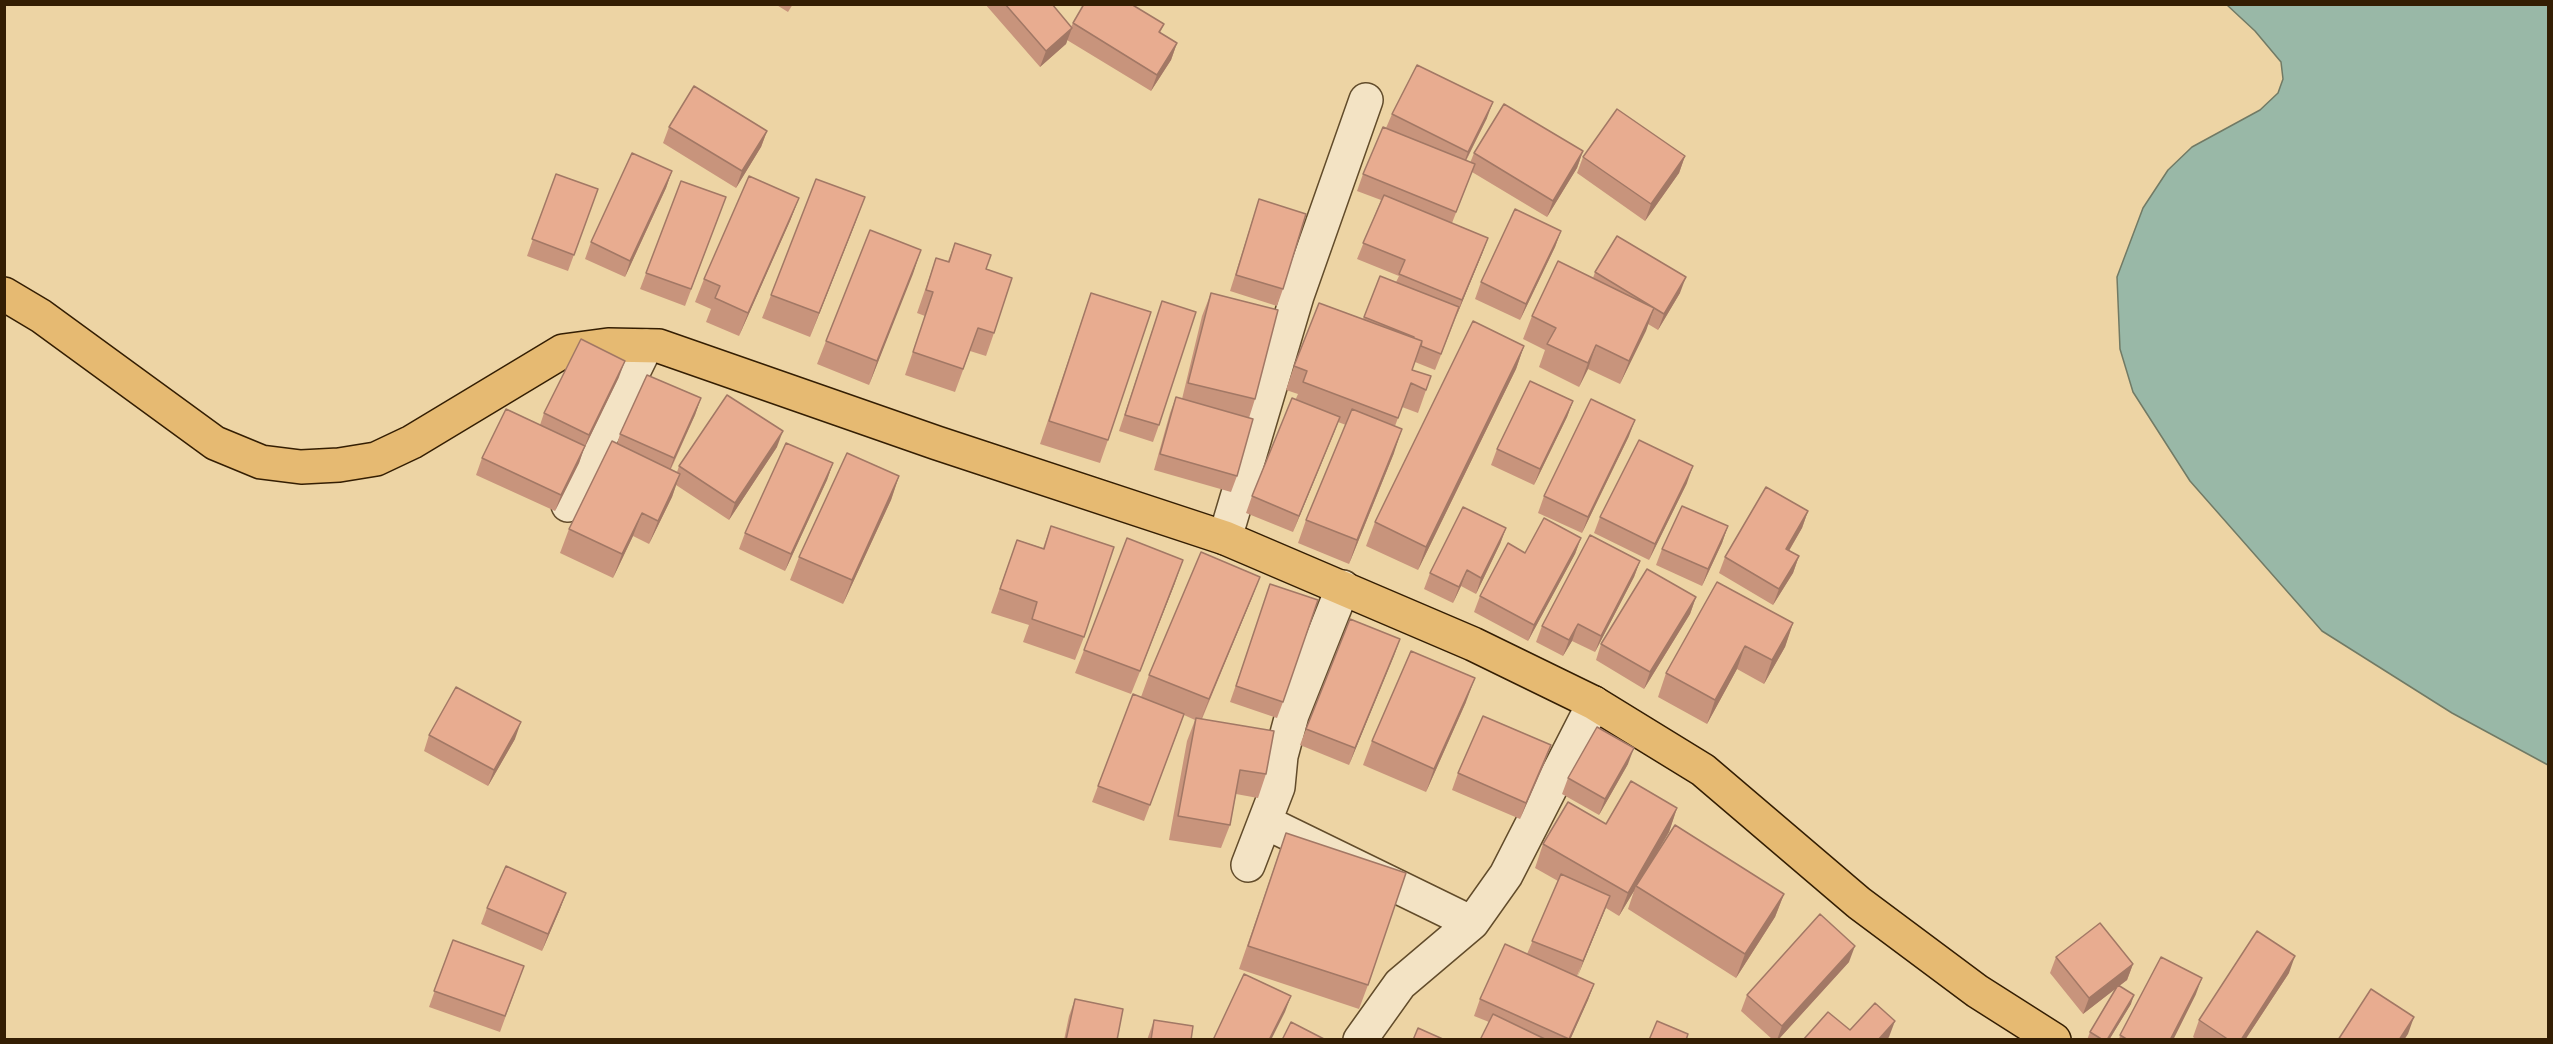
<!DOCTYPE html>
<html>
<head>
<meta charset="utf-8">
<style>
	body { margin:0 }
	#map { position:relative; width:2553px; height:1044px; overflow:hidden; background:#edd4a4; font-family:"Libre Caslon Text",serif }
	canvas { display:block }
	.frame { position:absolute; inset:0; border:6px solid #341e03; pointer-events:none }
</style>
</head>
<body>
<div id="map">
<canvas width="2553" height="1044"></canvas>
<div class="frame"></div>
</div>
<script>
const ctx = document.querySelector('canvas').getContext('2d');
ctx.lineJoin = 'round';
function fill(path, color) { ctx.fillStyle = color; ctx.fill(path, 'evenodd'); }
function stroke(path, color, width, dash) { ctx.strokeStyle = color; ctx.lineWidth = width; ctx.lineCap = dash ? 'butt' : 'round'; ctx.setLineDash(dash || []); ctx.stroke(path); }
const water = new Path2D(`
	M2227 5H2548V765L2452 713 2322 631 2190 481 2133 392 2120 349 2117 277 2143 208 2168 170 2192 147 2260 110 2278 93 2283 79 2281 62 2255 31Z`);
fill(water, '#99b8a7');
stroke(water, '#717a65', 1.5);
const minor = new Path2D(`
	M568 505 646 346
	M1225 538 1297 296 1366 100
	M1265 822 1472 923
	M1248 865 1278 787 1281 756 1292 715 1343 587
	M1360 1040 1400 984 1472 923 1506 875 1594 703`);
const trunk = new Path2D(`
	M4 294 41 316 215 443 261 462 301 467 339 465 376 459 412 442 563 351 608 345 659 346 937 443 1225 538 1473 644 1594 703 1703 770 1859 903 1977 991 2054 1040`);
stroke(minor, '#624c2b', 36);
stroke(trunk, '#341e03', 36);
stroke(minor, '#f3e3c4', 33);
stroke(trunk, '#e6ba72', 33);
fill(new Path2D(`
	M775 4H793L788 12Z
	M985 4H1052L1071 27 1073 23 1164 24 1160 33 1177 43 1171 60 1151 91 1067 40 1066 44 1040 67Z
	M1392 114 1487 118 1466 161 1470 163 1474 153 1583 151 1577 168 1547 217 1472 172 1452 223 1488 238 1482 254 1456 317 1435 370 1415 362 1412 370 1431 376 1418 413 1402 407 1395 426 1394 453 1349 564 1298 543 1306 520 1346 425 1338 422 1293 532 1246 513 1252 496 1298 394 1286 390 1294 366 1363 319 1380 276 1396 282 1399 276 1357 259 1381 200 1357 191 1363 174 1386 128Z
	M669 127 767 131 761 147 736 188 663 143Z
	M1685 156 1679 173 1645 221 1577 173 1583 157Z
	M672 171 666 188 625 277 585 259 591 242Z
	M556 174 598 189 568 271 527 256Z
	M681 181 726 197 685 306 640 289Z
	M799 198 790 221 739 336 706 322 711 309 695 302 704 279Z
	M1259 199 1283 289 1277 306 1230 291Z
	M856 221 810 337 762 318 771 295Z
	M1561 231 1555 247 1520 320 1475 299 1481 282Z
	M955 243 986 269 994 333 986 356 970 351 955 392 905 375 925 316 917 313 936 258 948 261Z
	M921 250 869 385 817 364 826 341Z
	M1595 272 1680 293 1658 330 1648 324 1620 384 1588 369 1579 387 1539 367 1545 350 1523 339 1532 316 1593 278Z
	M1091 293 1108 440 1100 463 1040 444Z
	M1211 293 1255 399 1249 418 1237 476 1231 492 1154 470 1170 413 1176 397 1182 399 1202 316Z
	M1162 301 1159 425 1153 442 1119 431Z
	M1524 346 1516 369 1418 570 1366 546 1375 522Z
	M619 377 583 451 579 463 555 511 476 475 482 458 540 425 544 413Z
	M701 398 695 415 671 469 677 472 679 466 777 447 729 520 676 485 672 497 649 544 633 536 613 578 560 553 569 529 617 444 620 434Z
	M1573 401 1567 417 1534 485 1491 465 1497 449Z
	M1629 436 1582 533 1538 513 1544 496Z
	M833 463 827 480 785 571 739 549 745 533Z
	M899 476 891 500 843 604 790 580 799 557Z
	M1687 483 1649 560 1594 533 1600 517Z
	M1808 511 1802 528 1789 551 1799 556 1793 573 1773 605 1719 573 1725 557Z
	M1051 526 1084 637 1075 660 1023 642 1029 625 991 613 1017 540 1043 548Z
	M1728 526 1722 543 1702 586 1656 565 1662 549Z
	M1506 528 1500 544 1476 594 1461 586 1453 603 1424 589 1430 573Z
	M1581 538 1575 554 1528 641 1474 612 1480 596 1525 553Z
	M1640 561 1634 577 1595 652 1572 641 1563 656 1536 642 1542 626Z
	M1260 577 1251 600 1202 719 1266 774 1258 798 1236 794 1230 825 1221 848 1169 840 1187 741 1195 720 1184 715 1144 821 1092 802 1098 786 1141 697 1149 675Z
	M1175 583 1131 694 1075 673 1084 650Z
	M1696 597 1690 614 1644 689 1596 660 1601 644Z
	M1265 601 1283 702 1277 718 1230 702Z
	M1793 623 1785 647 1764 684 1737 669 1707 724 1658 697 1666 673Z
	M1400 639 1349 765 1300 745 1306 729Z
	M1466 702 1426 792 1363 765 1372 741Z
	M429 735 515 739 488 786 424 751Z
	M1545 762 1520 819 1452 790 1458 773Z
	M1628 764 1599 815 1562 794 1568 778Z
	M1677 808 1669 832 1648 867 1784 894 1775 917 1736 978 1628 909 1634 891 1619 916 1606 908 1577 976 1594 984 1588 1000 1570 1040H1480L1489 1022 1474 1016 1480 999 1527 954 1558 881 1535 868 1543 844 1606 824Z
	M1286 833 1368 985 1359 1009 1239 969Z
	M566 893 560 909 542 951 481 924 487 908Z
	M453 940 524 966 500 1032 429 1007Z
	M2056 957 2133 964 2127 980 2119 986 2131 1004 2109 1040H2087L2090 1032 2116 988 2083 1014 2050 973Z
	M1849 962 1778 1040H1773L1741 1011 1747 995Z
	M2289 973 2245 1040H2197L2193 1037 2199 1020Z
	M2196 994 2173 1040H2119L2120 1035Z
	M1075 999 1117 1040H1064L1069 1016Z
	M1154 1020 1191 1040H1147Z`), '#c8947c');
fill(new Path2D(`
	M1072 28 1066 44 1040 67 1046 51Z
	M1177 43 1171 60 1151 91 1157 75Z
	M1493 102 1487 118 1462 168 1468 152Z
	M767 131 761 147 736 188 742 171Z
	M1583 151 1577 168 1547 217 1553 201Z
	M1685 156 1679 173 1645 221 1651 204Z
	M672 171 666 188 625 277 630 261Z
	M865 197 856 221 810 337 819 313Z
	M799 198 790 221 739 336 748 313Z
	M1561 231 1555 247 1520 320 1526 304Z
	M1488 238 1482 254 1456 317 1462 300Z
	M921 250 913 274 869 385 877 361Z
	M1686 277 1680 293 1658 330 1664 314Z
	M1654 308 1646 331 1620 384 1629 361Z
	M1596 345 1588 369 1579 387 1588 363Z
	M1524 346 1516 369 1418 570 1426 547Z
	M625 361 619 377 583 451 589 435Z
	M701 398 695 415 668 474 674 458Z
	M1573 401 1567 417 1534 485 1540 469Z
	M1340 417 1334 433 1293 532 1299 516Z
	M1635 420 1629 436 1582 533 1588 517Z
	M1402 429 1394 453 1349 564 1357 540Z
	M783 431 777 447 729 520 735 503Z
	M585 446 579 463 555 511 561 495Z
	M833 463 827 480 785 571 791 554Z
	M1693 466 1687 483 1649 560 1655 544Z
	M680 474 672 497 649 544 658 521Z
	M899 476 891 500 843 604 852 580Z
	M1808 511 1802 528 1780 566 1786 549Z
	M642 513 633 536 613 578 622 554Z
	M1728 526 1722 543 1702 586 1708 569Z
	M1506 528 1500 544 1476 594 1481 578Z
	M1581 538 1575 554 1528 641 1534 625Z
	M1799 556 1793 573 1773 605 1779 589Z
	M1183 560 1175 583 1131 694 1140 671Z
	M1640 561 1634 577 1595 652 1601 636Z
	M1467 570 1461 586 1453 603 1459 587Z
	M1260 577 1251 600 1200 722 1209 699Z
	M1696 597 1690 614 1644 689 1650 672Z
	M1793 623 1785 647 1764 684 1772 660Z
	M1578 624 1572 641 1563 656 1569 640Z
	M1400 639 1394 656 1349 765 1355 748Z
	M1745 646 1737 669 1707 724 1715 700Z
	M1475 678 1466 702 1426 792 1434 769Z
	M521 722 515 739 488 786 494 770Z
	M1551 745 1545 762 1520 819 1526 803Z
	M1634 748 1628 764 1599 815 1605 799Z
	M1677 808 1669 832 1637 887 1636 886 1634 891 1619 916 1628 893Z
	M566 893 560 909 542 951 548 934Z
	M1784 894 1775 917 1736 978 1745 954Z
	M1610 896 1604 912 1577 978 1583 961Z
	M1855 946 1849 962 1778 1040H1777L1782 1026Z
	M2295 956 2289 973 2245 1040H2241Z
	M2133 964 2127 980 2083 1014 2089 998Z
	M2202 978 2196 994 2173 1040H2170Z
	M1594 984 1588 1000 1570 1040H1569Z
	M2134 995 2131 1004 2109 1040H2107Z
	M1291 996 1285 1012 1271 1040H1269Z
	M2414 1017 2408 1034 2404 1040H2399Z
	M1895 1021 1889 1037 1887 1040H1878Z`), '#a27865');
const building = new Path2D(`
	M1005 4H1052L1072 28 1046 51Z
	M1084 4H1131L1164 24 1159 32 1177 43 1157 75 1073 23Z
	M1417 65 1493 102 1468 152 1392 114Z
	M694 86 767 131 742 171 669 127Z
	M1504 104 1583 151 1553 201 1474 153Z
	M1617 109 1685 156 1651 204 1583 157Z
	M1383 127 1475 164 1456 212 1363 174Z
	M632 153 672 171 630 261 591 242Z
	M556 174 598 189 574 255 532 239Z
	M749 176 799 198 748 313 715 298 720 286 704 279Z
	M816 179 865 197 819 313 771 295Z
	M681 181 726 197 691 289 646 273Z
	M1384 195 1488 238 1462 300 1399 274 1405 260 1363 243Z
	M1259 199 1306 214 1283 289 1236 275Z
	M1515 209 1561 231 1526 304 1481 282Z
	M870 230 921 250 877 361 826 341Z
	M1617 236 1686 277 1664 314 1595 272Z
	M955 243 991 255 986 269 1012 278 994 333 978 328 963 369 913 352 933 292 926 290 936 258 949 262Z
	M1558 261 1654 308 1629 361 1596 345 1588 363 1547 344 1556 328 1532 316Z
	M1380 276 1459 307 1441 354 1421 346 1422 341 1414 338V337L1364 317Z
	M1091 293 1151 312 1108 440 1049 421Z
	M1211 293 1278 310 1255 399 1188 383Z
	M1162 301 1196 312 1159 425 1125 415Z
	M1319 303 1422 341 1412 370 1431 376 1426 390 1411 383 1398 418 1303 382 1307 371 1294 366Z
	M1473 321 1524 346 1426 547 1375 522Z
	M581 339 625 361 589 435 544 413Z
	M647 375 701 398 674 458 620 434Z
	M1530 381 1573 401 1540 469 1497 449Z
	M727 395 783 431 735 503 679 466Z
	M1176 397 1253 419 1237 476 1160 454Z
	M1292 398 1340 417 1299 516 1252 496Z
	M1591 399 1635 420 1588 517 1544 496Z
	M506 409 585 446 561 495 482 458Z
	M1352 409 1402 429 1357 540 1306 520Z
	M1639 440 1693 466 1655 544 1600 517Z
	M612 441 680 474 658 521 642 513 622 554 569 529Z
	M786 443 833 463 791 554 745 533Z
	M847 453 899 476 852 580 799 557Z
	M1766 487 1808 511 1786 549 1799 556 1779 589 1725 557Z
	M1682 506 1728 526 1708 569 1662 549Z
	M1463 507 1506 528 1481 578 1467 570 1459 587 1430 573Z
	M1544 518 1581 538 1534 625 1480 596 1508 543 1525 553Z
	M1051 526 1114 547 1084 637 1032 619 1037 602 1000 589 1017 540 1044 549Z
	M1590 535 1640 561 1601 636 1578 624 1569 640 1542 626Z
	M1127 538 1183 560 1140 671 1084 650Z
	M1201 552 1260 577 1209 699 1149 675Z
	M1647 569 1696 597 1650 672 1601 644Z
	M1717 582 1793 623 1772 660 1745 646 1715 700 1666 673Z
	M1270 584 1318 600 1283 702 1236 686Z
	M1350 619 1400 639 1355 748 1306 729Z
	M1411 651 1475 678 1434 769 1372 741Z
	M456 687 521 722 494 770 429 735Z
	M1133 694 1184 714 1150 805 1098 786Z
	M1483 716 1551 745 1526 803 1458 773Z
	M1196 718 1274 731 1266 774 1240 770 1230 825 1178 816Z
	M1597 727 1634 748 1605 799 1568 778Z
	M1631 781 1677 808 1628 893 1543 844 1568 802 1606 824Z
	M1675 825 1784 894 1745 954 1636 886Z
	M1286 833 1406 873 1368 985 1248 946Z
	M506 866 566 893 548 934 487 908Z
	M1561 874 1610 896 1583 961 1532 941Z
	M1820 914 1855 946 1782 1026 1747 995Z
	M2100 923 2133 964 2089 998 2056 957Z
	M2257 931 2295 956 2241 1040H2229L2199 1020Z
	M453 940 524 966 505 1016 434 991Z
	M1505 944 1594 984 1569 1039 1480 999Z
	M2161 957 2202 978 2170 1040H2128L2120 1035Z
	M1244 974 1291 996 1269 1040H1213Z
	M2118 985 2134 995 2107 1040H2103L2090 1032Z
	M2371 989 2414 1017 2399 1040H2338Z
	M1075 999 1123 1009 1117 1040H1066Z
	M1875 1003 1895 1021 1878 1040H1803L1828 1012 1850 1030Z
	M1493 1014 1547 1040H1480Z
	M1154 1020 1193 1026 1191 1040H1151Z
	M1657 1021 1688 1034 1686 1040H1649Z
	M1291 1022 1326 1040H1282Z
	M1418 1028 1445 1040H1413Z`);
fill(building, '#e8ac90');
stroke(building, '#a27865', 1.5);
</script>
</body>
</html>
